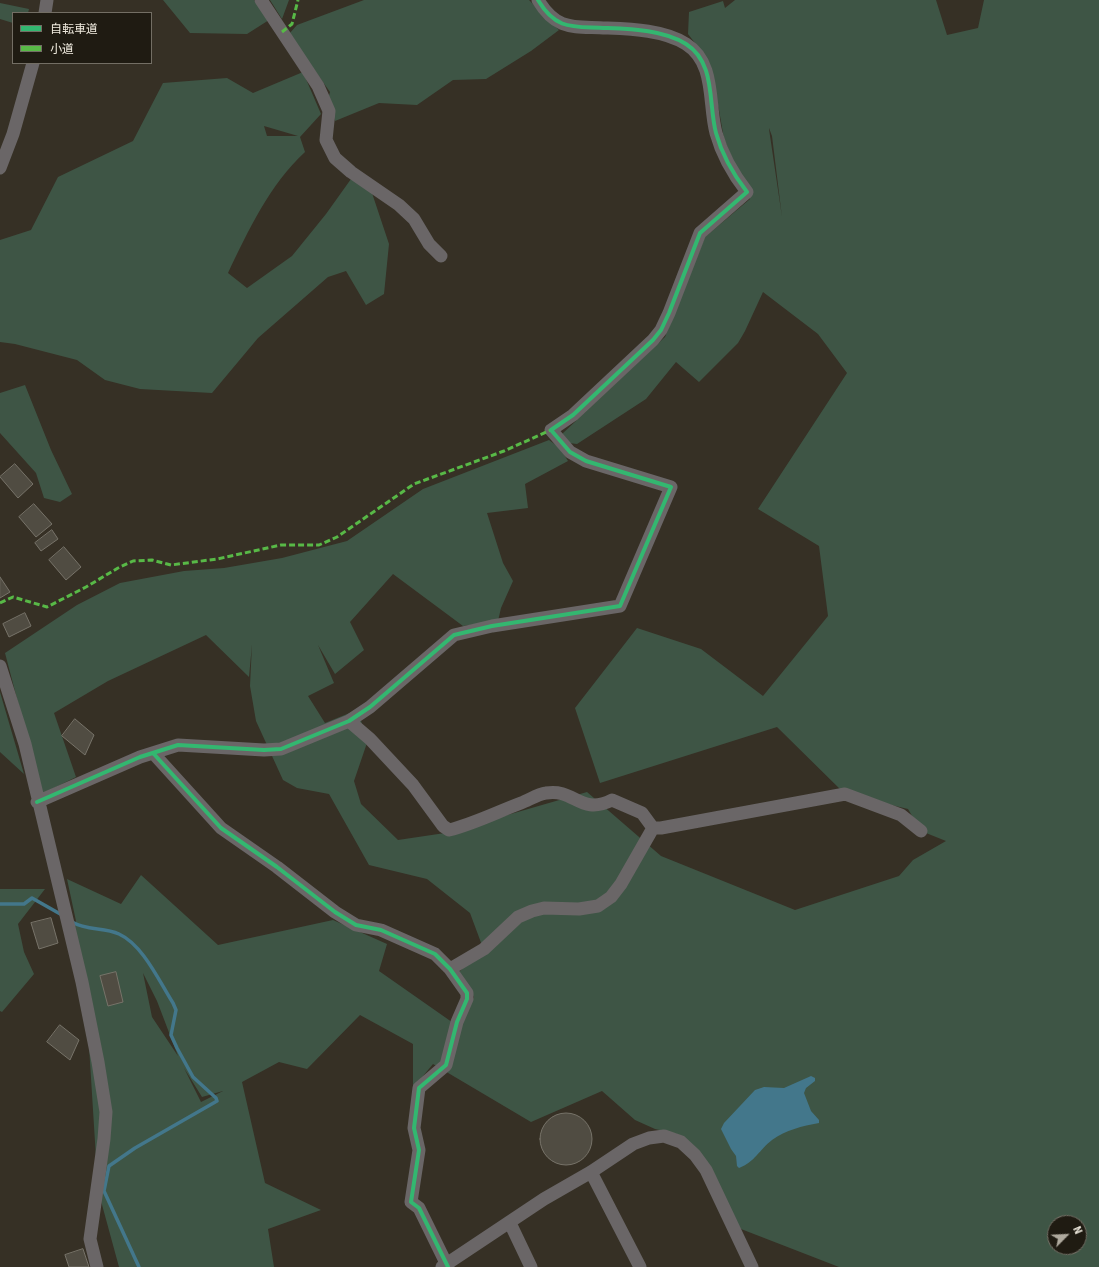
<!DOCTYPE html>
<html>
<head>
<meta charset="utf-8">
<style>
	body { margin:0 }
	#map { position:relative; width:1099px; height:1267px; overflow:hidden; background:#363025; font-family:"Source Sans 3","Noto Sans JP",sans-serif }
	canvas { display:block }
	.legend { position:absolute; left:12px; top:12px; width:140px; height:52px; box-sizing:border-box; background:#1f1b12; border:1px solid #736e64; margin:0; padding:5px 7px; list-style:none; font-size:12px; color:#f0ebdf }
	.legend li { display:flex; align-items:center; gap:8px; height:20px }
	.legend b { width:20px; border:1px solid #736e64 }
	.north { position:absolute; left:1047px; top:1215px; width:40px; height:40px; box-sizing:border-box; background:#1f1b12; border:1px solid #736e64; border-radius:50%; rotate:66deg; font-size:11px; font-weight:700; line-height:16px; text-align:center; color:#f0ebdf }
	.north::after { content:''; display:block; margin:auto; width:14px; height:18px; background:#afaa9e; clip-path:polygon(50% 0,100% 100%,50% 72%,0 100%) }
</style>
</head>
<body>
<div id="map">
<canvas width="1099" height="1267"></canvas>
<ul class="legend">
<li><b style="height:5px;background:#33b770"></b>自転車道</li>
<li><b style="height:5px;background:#58b947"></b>小道</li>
</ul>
<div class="north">N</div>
</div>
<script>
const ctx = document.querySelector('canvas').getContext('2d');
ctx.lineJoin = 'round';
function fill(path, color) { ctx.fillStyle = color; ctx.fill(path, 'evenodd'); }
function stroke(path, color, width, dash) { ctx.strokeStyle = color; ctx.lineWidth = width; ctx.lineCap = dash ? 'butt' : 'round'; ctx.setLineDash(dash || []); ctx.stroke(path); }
fill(new Path2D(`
	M163 0H254L269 20 247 34 190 33Z
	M270 0H289L282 19Z
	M364 0H529L559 30 531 51 486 79 453 80 417 105 379 103 335 121 328 99 330 92 289 34 297 25Z
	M735 0H936L947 35 978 28 984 0H1099V1267H839L741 1229 677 1134 655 1129 635 1120 602 1091 531 1122 433 1064 413 1088V1044L360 1015 307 1069 279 1062 242 1082 265 1183 321 1210 268 1229 274 1267H119L98 1190 84 966 74 930 76 921 67 879 121 904 141 875 218 945 333 920 387 944 379 971 459 1027 474 997 459 972 483 948 470 913 427 879 369 865 329 794 297 788 283 780 256 721 250 686 252 644 249 677 206 635 108 681 54 713 76 777 42 794 5 653 77 605 120 583 184 571 224 568 282 558 347 541 423 489 549 440 560 448 568 461 525 484 528 508 487 513 503 563 513 581 501 608 498 621 463 626 393 574 350 622 364 650 335 674 318 645 334 683 308 696 325 723 357 710 368 740 354 781 361 804 398 840 445 833 587 792 661 856 795 910 899 876 913 860 946 841 921 831 908 809 845 794 777 727 600 783 575 708 637 628 701 649 763 696 828 616 819 546 758 509 847 373 818 334 763 292 745 331 738 343 699 382 676 362 646 399 577 444 569 443 561 435 665 337 705 237 750 199 724 139 719 110 705 56 688 34 689 12 723 1 725 8ZM769 128 772 136 782 217 769 129ZM143 973 157 1001 178 1056 152 1017ZM184 1068 202 1097 223 1091 201 1102ZM1055 1223H1079V1247H1055Z
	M0 3 29 9 28 13H13V23L0 19Z
	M303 72 321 114 300 137 305 152C270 184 248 231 228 273L247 288 292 256 326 214 351 179 371 190 389 244 384 294 366 305 346 271 328 277 258 338 212 393 140 389 105 380 77 360 15 344 0 342V240L31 230 58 177 133 141 163 83 227 78 253 93ZM264 126 298 136H267Z
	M25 385 51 450 72 494 60 502 44 498 36 473 0 433V393Z
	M0 692 24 774 0 752Z
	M0 889H45L18 924 24 952 34 974 2 1012 0 1011Z`), '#3e5545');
fill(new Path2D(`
	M811 1076 815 1078V1081L806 1088 804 1093 811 1111 819 1120V1123C802 1126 786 1130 772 1140 759 1150 755 1162 739 1168L737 1166 736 1156 731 1149 721 1129 724 1123 755 1090 764 1087 784 1088Z`), '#43778b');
stroke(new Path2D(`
	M0 904H24L32 898 62 915
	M72 922C87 931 104 927 119 934 143 945 159 981 173 1003L176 1010 171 1035 177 1048 193 1077 216 1098 217 1101 135 1148 109 1166 104 1191 139 1267`), '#43778b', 3.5);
const building = new Path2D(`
	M15 464 33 484 18 498 0 477Z
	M34 504 52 524 36 537 19 517Z
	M52 530 58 539 41 551 35 543Z
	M64 547 81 567 66 580 49 560Z
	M0 577 10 592 0 598Z
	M25 613 31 626 9 637 3 624Z
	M75 719 94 735 85 755 62 736Z
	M51 918 58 943 39 949 31 923Z
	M116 972 123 1002 108 1006 100 976Z
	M60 1025 79 1040 70 1060 47 1042Z
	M540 1139a26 26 0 1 1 52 0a26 26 0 1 1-52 0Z
	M83 1249 89 1267H69L65 1255Z`);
fill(building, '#504c42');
stroke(building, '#777369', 1);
stroke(new Path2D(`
	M261 0 318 86 329 111 326 140 335 158 351 172 399 205 414 219 429 244 441 256
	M45 13 47 0
	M0 168 13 134 33 63
	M0 666 25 744 82 982 98 1062 106 1112 104 1139 90 1239 97 1267
	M349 721 370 739 413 785 443 826 449 830C473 824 497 812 521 803 529 800 538 794 546 793 575 788 580 816 612 800L642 813 653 828
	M153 753 221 828 277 867 335 912 356 925 381 930 435 954 450 969 467 993V999L457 1022 446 1065 419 1088 414 1128 419 1150 411 1202 419 1208 448 1267
	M37 802 140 757 178 745 264 750 281 749 349 721 370 707 454 635 492 626 620 606 671 487 586 461 570 452 551 430 573 415 653 340 661 330 669 313 700 233 747 192C733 174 722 155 716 133 708 103 716 63 686 44 664 30 631 29 606 28 575 26 557 32 538 0
	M653 828H661L845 794 901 815 921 831
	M450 969 484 949 518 917 532 911 544 908 579 909 598 906 611 897 621 884 653 828
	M591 1172 640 1267
	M510 1223 531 1267
	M442 1267 544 1199 591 1172 633 1144 649 1138 664 1136 681 1142 695 1155 706 1170 752 1267`), '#6a6667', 13);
stroke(new Path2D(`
	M282 32 292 24 298 0
	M0 603 13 597 47 607 86 587 118 568 133 561 152 560 171 565 217 559 281 545H319L337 537 414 484 504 451 551 430`), '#58b947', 3, [6, 3]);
stroke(new Path2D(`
	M153 753 221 828 277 867 335 912 356 925 381 930 435 954 450 969 467 993V999L457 1022 446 1065 419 1088 414 1128 419 1150 411 1202 419 1208 448 1267
	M37 802 140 757 178 745 264 750 281 749 349 721 370 707 454 635 492 626 620 606 671 487 586 461 570 452 551 430 573 415 653 340 661 330 669 313 700 233 747 192C733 174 722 155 716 133 708 103 716 63 686 44 664 30 631 29 606 28 575 26 557 32 538 0`), '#33b770', 4);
</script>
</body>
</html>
